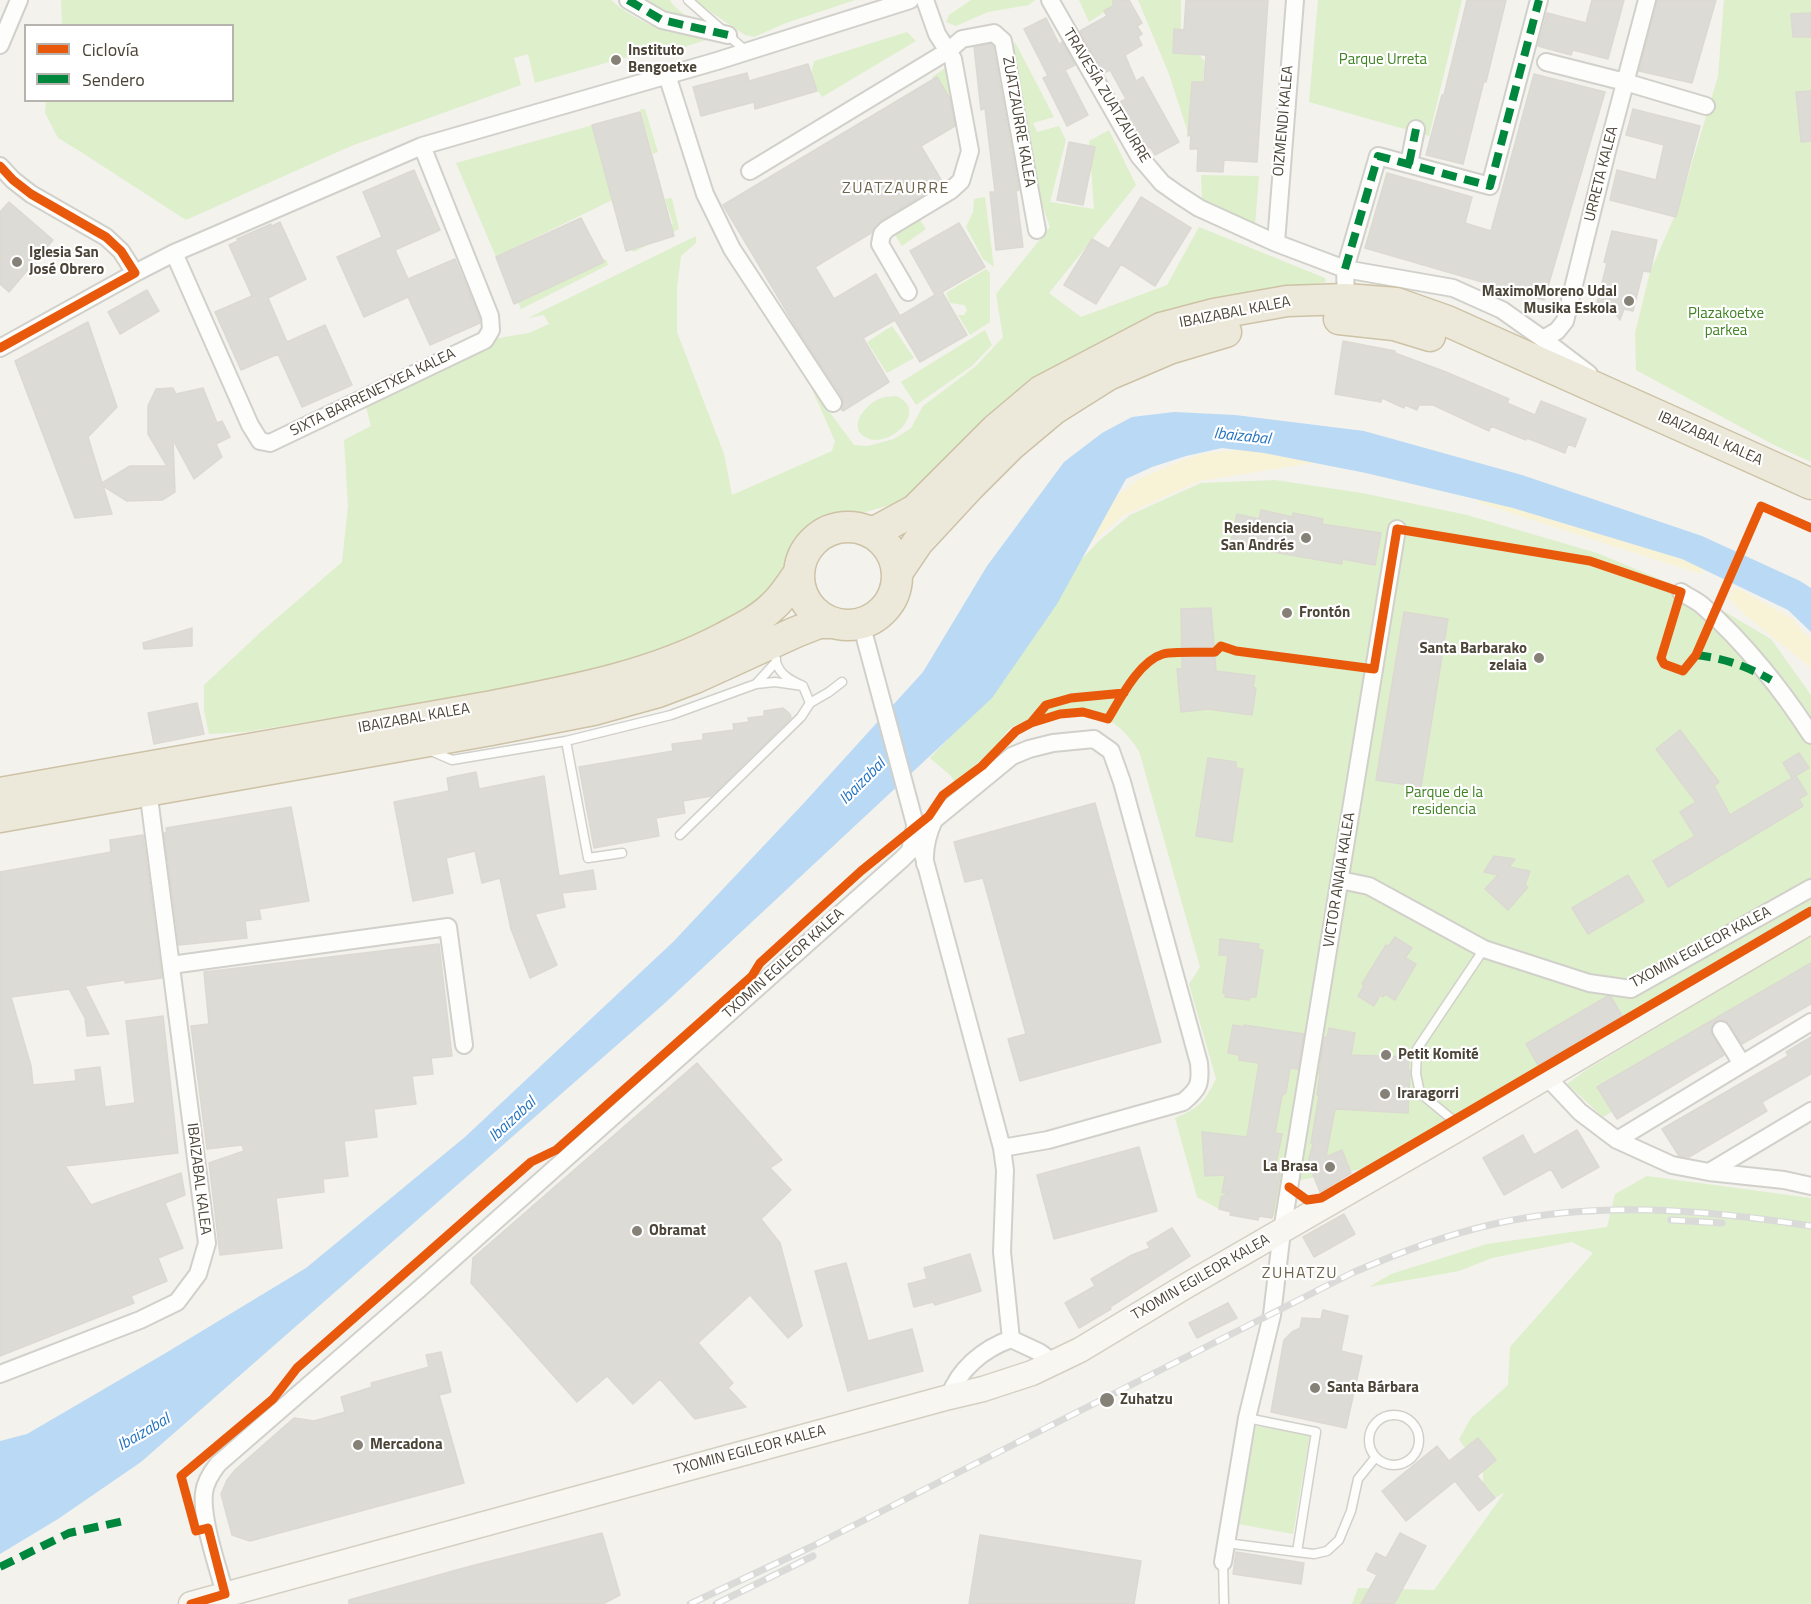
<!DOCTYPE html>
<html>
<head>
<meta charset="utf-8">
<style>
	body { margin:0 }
	#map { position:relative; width:1811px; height:1604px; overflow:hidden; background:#f3f2ed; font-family:"Titillium Web",sans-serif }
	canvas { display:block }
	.legend { position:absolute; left:24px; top:24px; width:210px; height:78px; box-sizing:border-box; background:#fff; border:2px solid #b7b4af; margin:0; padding:8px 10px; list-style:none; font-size:18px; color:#4b4437 }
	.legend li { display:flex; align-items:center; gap:12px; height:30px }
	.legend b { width:30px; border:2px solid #b7b4af }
</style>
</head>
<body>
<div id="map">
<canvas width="1811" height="1604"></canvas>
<ul class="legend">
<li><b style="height:8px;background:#e8590c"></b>Ciclovía</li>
<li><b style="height:8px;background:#00873e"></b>Sendero</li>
</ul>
</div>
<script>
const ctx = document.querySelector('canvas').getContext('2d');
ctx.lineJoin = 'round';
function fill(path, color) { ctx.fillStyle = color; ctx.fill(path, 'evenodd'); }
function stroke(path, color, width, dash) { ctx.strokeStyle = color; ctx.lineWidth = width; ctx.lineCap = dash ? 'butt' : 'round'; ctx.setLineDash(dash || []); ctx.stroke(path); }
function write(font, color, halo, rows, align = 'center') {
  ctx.font = font + ' "Titillium Web",sans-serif'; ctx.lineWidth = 4.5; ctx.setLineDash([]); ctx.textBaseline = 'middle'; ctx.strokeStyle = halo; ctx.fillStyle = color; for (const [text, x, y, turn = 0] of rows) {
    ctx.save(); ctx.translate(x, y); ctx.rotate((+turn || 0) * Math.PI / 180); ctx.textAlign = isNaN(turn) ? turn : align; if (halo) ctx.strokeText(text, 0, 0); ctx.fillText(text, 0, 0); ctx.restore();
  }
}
fill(new Path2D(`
	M61 0H611C637 23 672 36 707 36L706 40 684 47 655 49 535 83 528 54 514 58 521 85 351 146 186 220 81 152 58 138 45 113 46 101 232 100V26L62 25Z
	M647 0H670L673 5 694 23 677 19Z
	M693 0H855L786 23 754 37 745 35Z
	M971 0H1035L1029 5 988 12 956 26 946 22 949 15Z
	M1079 0H1123L1089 22Z
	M1138 0H1181V30L1205 62 1196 137 1189 136 1169 74Z
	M1318 0H1462L1429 136 1309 102Z
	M1724 0H1811V462L1774 445 1636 370 1635 333 1650 272 1679 206 1718 76Z
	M907 32 916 41 822 97 810 79 814 61Z
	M1015 42 1054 117 1033 123 1037 132 1059 126 1066 140 1050 202 1094 209 1089 141 1109 130 1136 185 1049 293 1081 317 1167 285 1199 227 1325 278 1326 282 1198 303 1131 329 1075 355 966 435 971 441 912 499 862 513 840 515 816 524 796 543 781 571 757 604 722 625 645 656 595 671 520 687 245 732 209 734 204 711V685L262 631 342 562 348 506 344 440 371 426 366 407 372 399 499 338 529 333 549 324 544 315 528 318 696 236V243L681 256 677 288V332L724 454 732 495 832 451 835 441 811 387 854 445 868 446 894 439 911 428 923 406 976 366 1003 337 996 294 1050 227 1032 175 1010 61Z
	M947 67 953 111 952 112 932 77Z
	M640 109H645L658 152 653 154Z
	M593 125 612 200 496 257 456 163Z
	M1201 175 1259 176 1255 226 1202 203Z
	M985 197 994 267 983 259 966 227 973 212 974 199Z
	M672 198 679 229 634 252 631 250 673 224 665 199Z
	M920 220 926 229 902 246 895 235Z
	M606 259 608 265 521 309 518 302Z
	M986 269 990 273V322L970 335 958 315H964L967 310 964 305 950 303 946 293Z
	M892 326 914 358 887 373 867 342Z
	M985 330 992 345 972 366 916 405 901 382Z
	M896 396C930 410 890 449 867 438 845 428 867 402 882 398 886 396 892 397 896 396Z
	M1275 480 1362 493 1467 515 1597 553 1691 592 1771 639 1811 695V911L1374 1167 1300 1180 1272 1218 1219 1209 1197 1197 1175 1118C1200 1107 1203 1104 1216 1079L1189 984 1200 967 1139 751C1113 711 1087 707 1043 719 1033 722 1020 722 1012 727 1005 732 1002 739 997 745 985 758 969 770 955 782L951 776 930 758 1004 680 1039 629 1080 561 1099 541 1130 515 1201 483Z
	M1811 936V1000L1603 1117 1567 1084 1586 1070Z
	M1647 1176 1811 1198V1604H1352L1358 1588 1434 1590 1505 1492 1495 1498 1483 1484V1471L1496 1460 1479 1438 1465 1448 1459 1439 1471 1418 1508 1385 1510 1347 1593 1253 1572 1242 1492 1258 1459 1271 1369 1287 1391 1274 1487 1244 1607 1227 1615 1194Z
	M1256 1426 1310 1435 1293 1534 1238 1524Z`), '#deefcb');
fill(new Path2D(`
	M1293 445 1326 461 1200 481 1124 515 1052 575 1099 510 1139 479 1183 460 1206 453Z
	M1473 496 1706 562 1700 574 1480 503Z
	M1733 588 1740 589 1794 620 1800 629 1811 639V668L1745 615 1728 598Z`), '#f8f3d6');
fill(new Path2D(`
	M1174 412 1235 415 1364 431 1522 475 1702 536 1800 581 1811 588V632L1788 610 1682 559 1513 508 1366 473 1264 453 1222 448 1186 456 1152 467 1126 479 1057 604 992 698 665 1003 141 1462 58 1519 0 1554V1441L27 1434 164 1354 306 1268 465 1137 673 942 803 804 923 672 987 566 1064 462 1102 433 1132 417Z`), '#bad9f4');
const building = new Path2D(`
	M1113 0H1129L1142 23 1137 26 1142 34 1138 37 1142 45 1125 55 1136 81 1143 77 1179 142 1155 155 1150 147 1147 149 1120 102 1126 99 1110 70 1104 73 1080 31 1107 16 1104 11 1113 6Z
	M1186 0H1268L1257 162 1224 160 1223 172 1197 171 1198 149H1190L1191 135 1188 136 1192 82H1204L1206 55 1173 53 1174 29 1184 30Z
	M1467 0H1506L1486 82 1484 81 1463 164 1426 155 1442 95H1444Z
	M1592 0H1624L1608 59 1573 50 1571 55 1538 46 1547 13 1586 23Z
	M1657 0H1716L1692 83 1639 71Z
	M1811 13V37H1793L1791 14Z
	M1046 18 1059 44 1062 42 1075 65 1065 70 1088 115 1067 126 1043 78 1048 76 1024 29Z
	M991 44 993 46 1019 190 1016 191 1023 247 996 250 990 192H995L985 108 981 110 974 47Z
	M808 64 817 91 755 109 754 102 701 116 693 87 747 73 749 81Z
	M1534 74 1605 92 1544 300 1365 248 1387 173 1472 197 1465 223 1491 231Z
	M937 77 950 99 955 126 921 146 943 183 882 220 875 227 871 233 815 267 834 299 876 274 900 316 935 295 910 251 959 223 985 267 942 292 967 335 920 362 895 320 863 338 889 382 843 411 841 409 843 402 842 397 799 332 723 205Z
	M1811 91V141L1801 142 1796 92Z
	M1633 109 1700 126 1676 217 1610 200 1617 170 1656 180 1664 145 1626 135Z
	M640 112 674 236 626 251 592 125Z
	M1069 142 1095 147 1083 205 1057 200Z
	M414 170 440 230 395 250 408 279 455 259 480 318V323L430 345 408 297 364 317 337 257 382 237 363 192Z
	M1141 197 1191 228 1155 286 1121 264 1096 304 1064 285 1092 239 1109 249Z
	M9 202 53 240 9 292 0 284V212Z
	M581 218 604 262 514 304 496 257Z
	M280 222 306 279 268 298 287 342 325 325 352 385 302 407 278 354 241 370 215 312 252 296 229 245 238 241 237 239 271 224 272 226Z
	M1612 231 1657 240 1650 272 1643 271 1633 311 1624 309 1620 320 1610 305 1597 303 1607 263 1604 262Z
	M147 290 159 311 120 334 108 312Z
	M88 322 117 407 88 437 102 483 130 466H167L148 434V406L156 389 173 388 176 394 203 388 217 423 222 421 230 437 216 444 222 457 194 479 173 440 175 492 162 500 127 501 103 486 112 514 75 518 15 361Z
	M1343 341 1395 351V353L1446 372 1509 399 1507 403 1535 415 1541 401 1586 419 1575 447 1568 444 1565 453 1527 438 1526 440 1491 426 1489 431 1433 405H1419L1417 410 1405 405 1404 408 1382 398 1381 402 1335 394Z
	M1261 510 1293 517V513L1323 519 1322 524 1381 533 1375 565 1342 559V564L1239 546V544L1231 542 1237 514 1259 519Z
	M1211 608 1216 671 1255 676 1253 687 1256 688 1252 715 1208 709 1181 712 1177 669H1182L1181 609Z
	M1404 612 1448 619 1421 787 1376 780Z
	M192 628V646L144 649 143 643Z
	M197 703 204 734 154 744 148 713Z
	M783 708 790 714 791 718 711 796 683 801 685 813 656 818 659 836 594 848 579 767 673 751 672 744 703 740V734L734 730 733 724 749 722 748 718 764 716V711Z
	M1680 730 1719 782 1714 786 1730 815 1796 776 1807 794 1799 799 1803 806 1668 887 1653 861 1695 836 1680 812 1696 802 1656 749Z
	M1799 753 1809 768 1792 778 1783 763Z
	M1208 758 1236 762V768L1243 769 1232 842 1196 836Z
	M476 772 479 789 544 776 559 876 593 870 596 889 562 893 565 907 535 914 557 965 530 978 511 929 500 878 482 883 475 851 446 858 453 893 413 901 394 802 449 791 447 778Z
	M1095 803 1161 1042 1020 1081 1008 1039 1026 1034 983 878 965 882 954 842Z
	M291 807 309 901 259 909 261 919 245 921 247 938 179 945 164 833 167 832 166 828Z
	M143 835 162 978 125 983V980L85 986 109 1034 87 1036 85 1018 69 989 11 997 31 1066 33 1085 76 1081 75 1070 100 1067 105 1107 135 1103 126 1021 163 1016 178 1153 65 1166 91 1205 181 1173 185 1195 165 1203 183 1248 158 1258 167 1281 131 1296 134 1303 0 1356V872L111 852 110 840Z
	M1494 856 1515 859 1509 867 1530 871 1525 885 1528 887 1508 910 1485 889 1498 875 1484 872Z
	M1628 875 1644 901 1588 934 1572 908Z
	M1395 937 1412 948 1405 958 1416 964 1395 1000 1385 994 1383 997 1380 995 1374 1006 1358 996 1364 985 1362 984 1386 945 1389 946Z
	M1220 939 1259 944 1258 949 1263 950 1256 997H1250L1249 1000 1225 997 1226 994 1223 993 1228 955H1219Z
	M439 944 452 1056 431 1058 433 1074 412 1076 416 1104 374 1109 377 1137 344 1141 348 1176 323 1179 324 1192 276 1198 282 1248 220 1255 209 1163 244 1151 242 1145 207 1149 191 1026 209 1024 204 972Z
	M1811 963V1004L1742 1044 1726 1021 1721 1020 1716 1021 1712 1026 1711 1031 1724 1055 1617 1119 1597 1087Z
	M1608 996 1611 997 1622 1016 1538 1065 1526 1044Z
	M1233 1025 1244 1027V1025L1304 1034 1298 1069 1290 1068 1286 1093 1282 1095 1275 1133 1282 1134 1276 1163 1282 1164 1272 1218 1259 1216 1258 1220 1230 1215 1231 1212 1219 1209 1221 1197 1232 1191 1222 1193 1225 1175 1205 1176 1202 1132 1247 1137 1259 1063 1239 1060V1055L1228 1053Z
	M1329 1028 1355 1033 1351 1055 1409 1057 1408 1070H1410L1408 1113 1335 1109 1326 1157 1342 1150 1351 1173 1320 1192 1308 1162 1313 1144 1311 1143 1319 1095H1317L1320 1073H1319L1324 1037 1327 1038Z
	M1811 1037V1074L1762 1102 1767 1111 1689 1157 1679 1156 1662 1129 1788 1056 1786 1052Z
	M697 1063 782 1160 770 1168 791 1190 761 1219 780 1243 802 1326 788 1338 750 1295 698 1343 733 1383 728 1388 746 1407 695 1419 660 1379 633 1404 607 1376 577 1402 471 1283 473 1258Z
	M1577 1130 1599 1167 1562 1188 1551 1169 1504 1195 1483 1158 1523 1135 1534 1155Z
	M1139 1147 1157 1211 1054 1239 1037 1175Z
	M1344 1214 1355 1234 1314 1257 1303 1237Z
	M1172 1228 1190 1256 1110 1307 1111 1309 1079 1328 1065 1303 1095 1286 1091 1279 1132 1255 1150 1248 1147 1243Z
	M970 1254 981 1291 935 1305 933 1302 914 1307 908 1284 927 1279 924 1268Z
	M846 1263 868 1341 912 1329 923 1371 848 1391 815 1271Z
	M1228 1303 1237 1318 1197 1338 1189 1323Z
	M1323 1310 1348 1316 1341 1351 1362 1356 1346 1428 1271 1412 1284 1340 1292 1332 1300 1328 1302 1318 1321 1319Z
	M441 1352 451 1392 439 1395 464 1483 250 1541 232 1535 221 1494 227 1480 236 1469 294 1418 314 1421 345 1412 341 1397 372 1387 371 1383 429 1367 426 1355Z
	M1478 1438 1496 1460 1477 1476 1495 1498 1479 1511 1455 1481 1406 1521 1382 1491 1437 1446 1449 1461Z
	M602 1533 620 1595 603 1604H349V1600L471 1566Z
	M1400 1533 1426 1546 1394 1604H1361L1377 1575 1367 1570 1376 1553 1386 1558Z
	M980 1535 1141 1561 1134 1604H969Z
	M1236 1552 1304 1563 1301 1584 1233 1574Z`);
fill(building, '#dddbd5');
stroke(building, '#dbd9d2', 1.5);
const lane = new Path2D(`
	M688 0 746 51
	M756 684 776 662V659
	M810 703 829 692 842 682
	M431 751 452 760 566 741
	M680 835 801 717 810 703 803 686C790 680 780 675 776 662
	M622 853 588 858 566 741 671 715 756 684 775 682 803 686
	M1459 1125 1420 1093 1416 1074 1417 1049 1484 949
	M1369 1440a25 25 0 1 1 50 0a25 25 0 1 1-50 0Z
	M1226 1543 1297 1552 1316 1432 1247 1418
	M1297 1552 1314 1554 1327 1551 1339 1540 1351 1511 1358 1479 1375 1458
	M1223 1562 1224 1604`);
const street = new Path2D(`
	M628 0 662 20 728 35
	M1050 0 1139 156 1162 183 1179 195 1199 208 1276 243 1345 269 1453 288 1502 310 1543 339 1589 374
	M0 45 19 0
	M1546 62 1625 82 1706 106
	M667 75 705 194 732 249 833 403
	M1409 164 1416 129
	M0 166 13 180 31 194 106 237 121 251 135 273
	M750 171 948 51 962 39 994 33 1003 41 1037 230
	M1276 243 1295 0
	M174 253 250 425 260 441 270 443 485 340 491 330 490 316 422 146
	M908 292 880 244 882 234 887 229 950 191 961 181 970 151 953 59 937 34 925 0
	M1346 299 1345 269 1378 156 1490 186 1539 0
	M1543 339 1557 331 1565 321 1607 151 1647 0
	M0 348 135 273 174 253 422 146 717 61 910 0
	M1681 592C1688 597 1698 601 1704 607 1744 642 1783 691 1811 735
	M861 623 1002 1148 1005 1170 1002 1252 1011 1339
	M925 864C924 848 927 835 934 820L1012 756 1029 749 1053 743 1094 739 1111 751 1122 782 1199 1063C1201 1084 1199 1089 1183 1102L1048 1140 1002 1148
	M1340 880 1369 886 1484 949 1589 983 1631 989 1811 888
	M171 965 448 927 464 1045
	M1721 1030 1742 1064
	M1547 1077 1580 1112 1617 1140 1672 1165 1709 1172 1784 1180 1811 1186
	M1617 1140 1811 1022
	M1709 1172 1811 1111
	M0 1374 140 1320 177 1302 198 1274 207 1243 148 790
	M949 1397C959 1369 983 1349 1011 1339L1039 1352 1053 1362
	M1223 1562 1247 1418 1272 1315 1282 1231 1397 529
	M225 1594C218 1567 201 1520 204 1493 205 1482 211 1473 218 1464L417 1291 902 859 910 851 915 827C925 830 928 826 934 820`);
const secondary = new Path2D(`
	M191 1604 949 1397 983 1389 1032 1373 1080 1350 1186 1286 1461 1127 1811 921`);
const highway = new Path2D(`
	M1339 319 1394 325 1430 336
	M799 576a49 49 0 1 1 98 0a49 49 0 1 1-98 0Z
	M870 532 880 529 915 510 996 429 1041 391 1161 328 1214 314 1287 301 1346 299 1396 303 1447 321 1811 484
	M897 573 918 542 969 487 1011 445 1054 409 1108 375 1169 349 1226 332
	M0 793 487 707C568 691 649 677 723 638 740 629 759 620 773 606 783 597 790 586 798 574
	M0 817 491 730 593 710 658 692 695 678 796 632 819 623H830`);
stroke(lane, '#d1d0ca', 11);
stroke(street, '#d1d0ca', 20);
stroke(secondary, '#d3d0c3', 27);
stroke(highway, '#cdc2a6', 33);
stroke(lane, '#fdfdfc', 8);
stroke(street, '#fdfdfc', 16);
stroke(secondary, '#f7f6f0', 24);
stroke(highway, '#ede9da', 30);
const rail = new Path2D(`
	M1671 1220 1722 1223
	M690 1604 813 1546 1352 1273C1398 1253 1445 1235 1494 1224 1598 1200 1707 1210 1811 1226
	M716 1604 813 1556`);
stroke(rail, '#dadad9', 7);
stroke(rail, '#fff', 4.5, [14]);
stroke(new Path2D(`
	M628 0 662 20 728 35
	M1409 164 1416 129
	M1345 269 1378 156 1490 186 1539 0
	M1696 655C1723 658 1747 666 1771 680
	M0 1567 69 1533 128 1520`), '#00873e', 8, [15, 8]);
stroke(new Path2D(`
	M0 166 13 180 31 194 106 237 121 251 135 273 0 348
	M1031 723 1046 705 1071 698 1124 693
	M1289 1187 1307 1200 1321 1198 1811 911
	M191 1604 225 1594 208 1528 196 1531 181 1476 273 1399 297 1368 531 1162 556 1150 752 976 760 963 861 871 929 816 943 795 982 766 1016 731 1031 723 1060 714 1083 712 1108 719C1120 699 1139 661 1163 654 1174 651 1203 653 1215 652L1221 646 1236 651 1374 669 1397 529 1590 561 1681 592 1661 658 1664 664 1683 671 1696 655 1761 506 1811 528`), '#e8590c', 9);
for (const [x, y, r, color] of [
	[616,60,6,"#868177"],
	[17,262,6,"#868177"],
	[1629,301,6,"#868177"],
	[1306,538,6,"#868177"],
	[1287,613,6,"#868177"],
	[1539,658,6,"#868177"],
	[1386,1055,6,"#868177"],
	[1385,1094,6,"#868177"],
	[1330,1167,6,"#868177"],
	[637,1231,6,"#868177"],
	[1315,1388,6,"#868177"],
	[1107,1400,8,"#868177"],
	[358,1445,6,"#868177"]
]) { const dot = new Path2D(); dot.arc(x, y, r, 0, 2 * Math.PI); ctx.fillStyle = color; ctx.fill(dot); stroke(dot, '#fff', 2); }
write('bold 15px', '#4b4437', '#fff', [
	["Instituto",628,51],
	["Bengoetxe",628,68],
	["Iglesia San",29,253],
	["José Obrero",29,270],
	["MaximoMoreno Udal",1617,292,"right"],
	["Musika Eskola",1617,309,"right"],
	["Residencia",1294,529,"right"],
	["San Andrés",1294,546,"right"],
	["Frontón",1299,613],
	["Santa Barbarako",1527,649,"right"],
	["zelaia",1527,666,"right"],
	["Petit Komité",1398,1055],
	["Iraragorri",1397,1094],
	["La Brasa",1318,1167,"right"],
	["Obramat",649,1231],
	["Santa Bárbara",1327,1388],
	["Zuhatzu",1120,1400],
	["Mercadona",370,1445]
], 'left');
write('15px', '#418324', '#fff', [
	["Parque Urreta",1383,60],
	["Plazakoetxe",1726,314],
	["parkea",1726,331],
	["Parque de la",1444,793],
	["residencia",1444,810]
]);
write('15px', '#4b4437', '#fff', [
	["TRAVESÍA ZUATZAURRE",1106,96,59],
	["OIZMENDI KALEA",1284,121,-85],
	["ZUATZAURRE KALEA",1018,122,80],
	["URRETA KALEA",1602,174,-76],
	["IBAIZABAL KALEA",1235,313,-11],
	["SIXTA BARRENETXEA KALEA",373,393,-26],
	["IBAIZABAL KALEA",1710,439,24],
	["IBAIZABAL KALEA",414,719,-10],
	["VICTOR ANAIA KALEA",1340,880,-81],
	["TXOMIN EGILEOR KALEA",1701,948,-28],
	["TXOMIN EGILEOR KALEA",784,964,-42],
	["IBAIZABAL KALEA",198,1179,83],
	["TXOMIN EGILEOR KALEA",1201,1278,-30],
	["TXOMIN EGILEOR KALEA",750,1451,-15]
]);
ctx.letterSpacing = '1.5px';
write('16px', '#6f644d', '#fff', [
	["ZUATZAURRE",896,189],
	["ZUHATZU",1300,1274]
]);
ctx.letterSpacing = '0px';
write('italic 16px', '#2574c1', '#fff', [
	["Ibaizabal",1242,437,6],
	["Ibaizabal",863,782,-45],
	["Ibaizabal",513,1120,-43],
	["Ibaizabal",144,1433,-30]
]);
</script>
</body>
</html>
